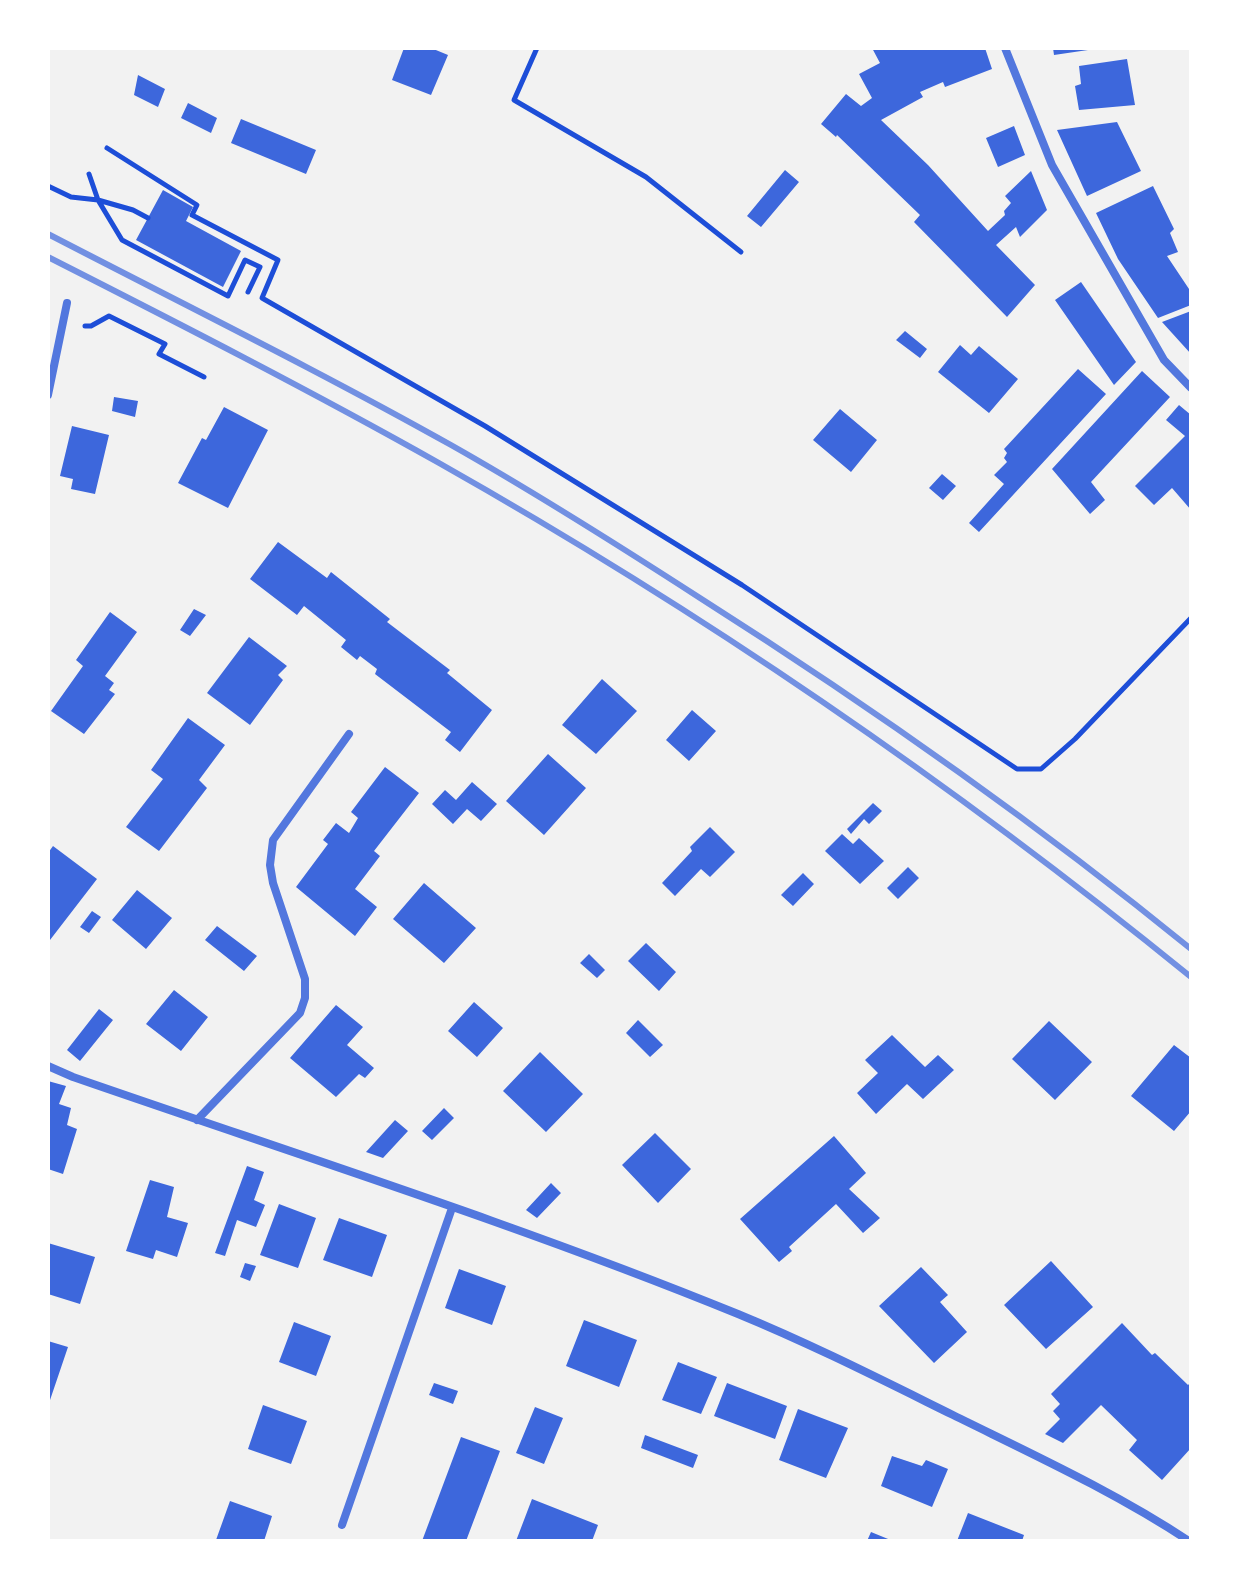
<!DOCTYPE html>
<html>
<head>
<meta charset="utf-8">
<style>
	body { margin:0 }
	#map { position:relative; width:1239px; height:1589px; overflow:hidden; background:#f2f2f2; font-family:"Roboto Serif",serif }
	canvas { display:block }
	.frame { position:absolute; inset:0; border:50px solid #fff; pointer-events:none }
</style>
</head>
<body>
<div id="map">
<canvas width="1239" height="1589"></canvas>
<div class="frame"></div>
</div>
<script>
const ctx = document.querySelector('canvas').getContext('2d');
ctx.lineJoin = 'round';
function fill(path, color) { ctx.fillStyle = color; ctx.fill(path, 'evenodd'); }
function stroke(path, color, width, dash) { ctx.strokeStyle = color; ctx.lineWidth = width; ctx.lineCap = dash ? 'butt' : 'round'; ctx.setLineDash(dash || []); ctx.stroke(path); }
fill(new Path2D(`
	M404 48H431L448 55 431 95 392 80Z
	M872 48H985L992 69 945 87 943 82 920 92 923 97 881 120 928 165 988 231 1005 215 1004 211 1011 203 1005 196 1031 171 1047 210 1020 237 1016 227 996 245 1035 285 1007 317 914 222 920 215 837 135 836 137 821 124 846 94 861 106 872 98 859 74 880 63Z
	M1053 48H1088V50L1054 55Z
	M1127 59 1135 105 1079 110 1075 86 1081 84 1079 66Z
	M138 75 165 89 158 107 134 95Z
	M188 103 217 118 211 133 181 118Z
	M241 119 316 150 306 174 231 143Z
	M1117 122 1141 171 1087 196 1057 130Z
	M1014 126 1025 155 998 167 986 138Z
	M785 170 799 182 761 227 747 216Z
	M1153 186 1174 229 1170 233 1178 252 1167 256 1191 292V305L1158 318 1118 259 1096 213Z
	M163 190 193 207 186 221 241 251 223 287 136 240Z
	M1081 282 1136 362 1114 385 1055 300Z
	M1191 311V354L1162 322Z
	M905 331 927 349 920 358 896 340Z
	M960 345 971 355 979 346 1018 379 989 413 938 372Z
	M1078 369 1106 394 979 532 969 523 1004 484 994 475 1007 462 1004 458 1007 453 1004 449Z
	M1142 371 1170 397 1091 482 1105 500 1090 514 1052 469Z
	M114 397 138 401 135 417 112 411Z
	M1179 405 1191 415V510L1172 488 1154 505 1135 486 1185 436 1166 420Z
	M224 407 268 430 228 508 178 483 202 438 206 440Z
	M840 409 877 440 851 472 813 440Z
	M72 426 109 435 95 494 71 489 73 479 60 476Z
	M942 474 956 486 943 500 929 488Z
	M278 542 327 578 331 572 390 619 387 622 450 670 447 673 492 710 460 752 445 740 451 732 375 674 377 669 360 656 357 660 341 647 346 640 304 606 297 615 250 579Z
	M194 609 206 615 190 636 180 630Z
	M110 612 137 632 105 676 114 683 109 690 115 694 84 734 51 711 83 666 76 660Z
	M249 637 287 666 278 675 283 680 250 725 207 693Z
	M602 679 637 711 596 754 562 725Z
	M692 710 716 731 689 761 666 740Z
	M188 718 225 745 199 780 207 788 159 851 126 827 163 779 151 770Z
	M548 754 586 788 544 835 506 801Z
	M385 767 419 793 374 851 380 856 355 889 377 907 355 936 296 887 328 844 323 840 336 823 349 833 358 818 351 812Z
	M472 782 497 804 481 821 467 809 453 824 432 804 445 790 456 800Z
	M873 803 882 811 869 824 864 819 851 834 847 829Z
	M710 827 735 852 710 877 701 869 675 896 662 883 692 851 690 847Z
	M842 834 853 844 859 838 884 861 860 884 825 851Z
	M53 846 97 879 50 940 48 853Z
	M908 867 919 878 898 899 887 888Z
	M803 873 814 884 793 906 781 895Z
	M424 883 476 928 444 963 393 919Z
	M137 890 172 918 146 949 112 920Z
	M92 911 101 917 89 933 80 927Z
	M217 926 257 956 244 971 205 940Z
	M646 943 676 972 659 991 628 961Z
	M589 954 605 970 597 978 580 963Z
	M174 990 208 1017 181 1051 146 1024Z
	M474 1002 503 1028 477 1057 448 1031Z
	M336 1005 363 1027 347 1045 374 1068 365 1078 359 1074 336 1097 290 1058Z
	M99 1009 113 1020 80 1061 67 1050Z
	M638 1020 663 1045 650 1057 626 1033Z
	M1049 1021 1092 1062 1055 1100 1012 1059Z
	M892 1035 925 1067 938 1055 954 1070 923 1099 907 1084 876 1114 857 1093 878 1073 865 1060Z
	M1174 1045 1191 1058V1111L1174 1131 1131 1096Z
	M540 1052 583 1094 546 1132 503 1091Z
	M48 1081 66 1086 59 1104 71 1108 67 1125 77 1129 63 1174 48 1169Z
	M444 1108 454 1118 432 1140 422 1131Z
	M395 1120 408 1131 383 1158 366 1152Z
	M655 1133 691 1169 658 1203 622 1165Z
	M834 1136 866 1173 849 1189 880 1218 863 1233 836 1204 789 1247 792 1251 779 1262 740 1219Z
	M247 1166 264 1172 254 1200 265 1205 256 1227 237 1220 225 1256 215 1253Z
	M150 1180 174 1187 167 1217 188 1223 177 1257 156 1250 153 1259 126 1251Z
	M551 1183 561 1193 537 1218 526 1210Z
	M279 1204 316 1218 298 1268 260 1255Z
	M339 1218 387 1235 372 1277 323 1260Z
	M48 1243 95 1257 80 1304 48 1294Z
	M1051 1261 1093 1307 1046 1349 1004 1305Z
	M245 1263 256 1266 250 1281 240 1277Z
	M921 1267 948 1295 940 1302 967 1332 934 1363 879 1306Z
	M459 1269 506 1286 492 1325 445 1308Z
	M584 1320 637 1340 619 1387 566 1366Z
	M294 1322 331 1336 316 1376 279 1362Z
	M1122 1323 1152 1355 1155 1353 1188 1385 1191 1382V1448L1162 1480 1129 1450 1137 1440 1101 1405 1063 1443 1045 1434 1060 1419 1053 1411 1060 1404 1051 1394Z
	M48 1341 68 1347 48 1406Z
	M678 1362 717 1377 701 1414 662 1400Z
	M434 1383 458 1391 453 1404 429 1395Z
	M727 1383 787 1406 775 1439 714 1416Z
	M263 1405 307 1421 291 1464 248 1449Z
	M535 1407 563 1418 544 1464 516 1453Z
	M798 1409 848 1428 826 1478 779 1460Z
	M645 1435 698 1455 693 1468 641 1448Z
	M461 1437 500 1451 466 1541H422Z
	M892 1456 922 1466 926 1460 948 1469 932 1507 881 1486Z
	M532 1499 598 1525 592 1541H516Z
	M230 1501 272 1516 264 1541 216 1540Z
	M968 1513 1024 1535 1022 1541H957Z
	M871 1532 893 1541H867Z`), '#3d67dc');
stroke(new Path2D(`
	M537 48 514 100 646 177 741 252
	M107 148 197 205 192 215 278 260 262 298 485 426 742 585 1017 769H1041L1075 739 1191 618
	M89 174 98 200 122 240 228 296 245 260 260 267 248 292
	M48 186 71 197 98 200 133 210 148 218
	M85 326H91L109 316 165 344 159 354 204 377`), '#1d4ed8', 5);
stroke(new Path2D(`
	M1005 48 1052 165 1164 360 1191 388
	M48 395 67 303
	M48 1066 73 1077C295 1154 520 1225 738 1314 811 1344 882 1380 953 1415 1032 1454 1115 1492 1189 1541
	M197 1120 300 1013 305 998V979L273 883 270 865 273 840 349 734
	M342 1525 452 1208`), '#5277de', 8);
stroke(new Path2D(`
	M48 234C183 304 319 371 451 445 536 493 618 545 700 598 870 706 1035 822 1191 949
	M48 257C180 324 311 391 439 463 703 612 956 786 1191 977`), '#7290e2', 6);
</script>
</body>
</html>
